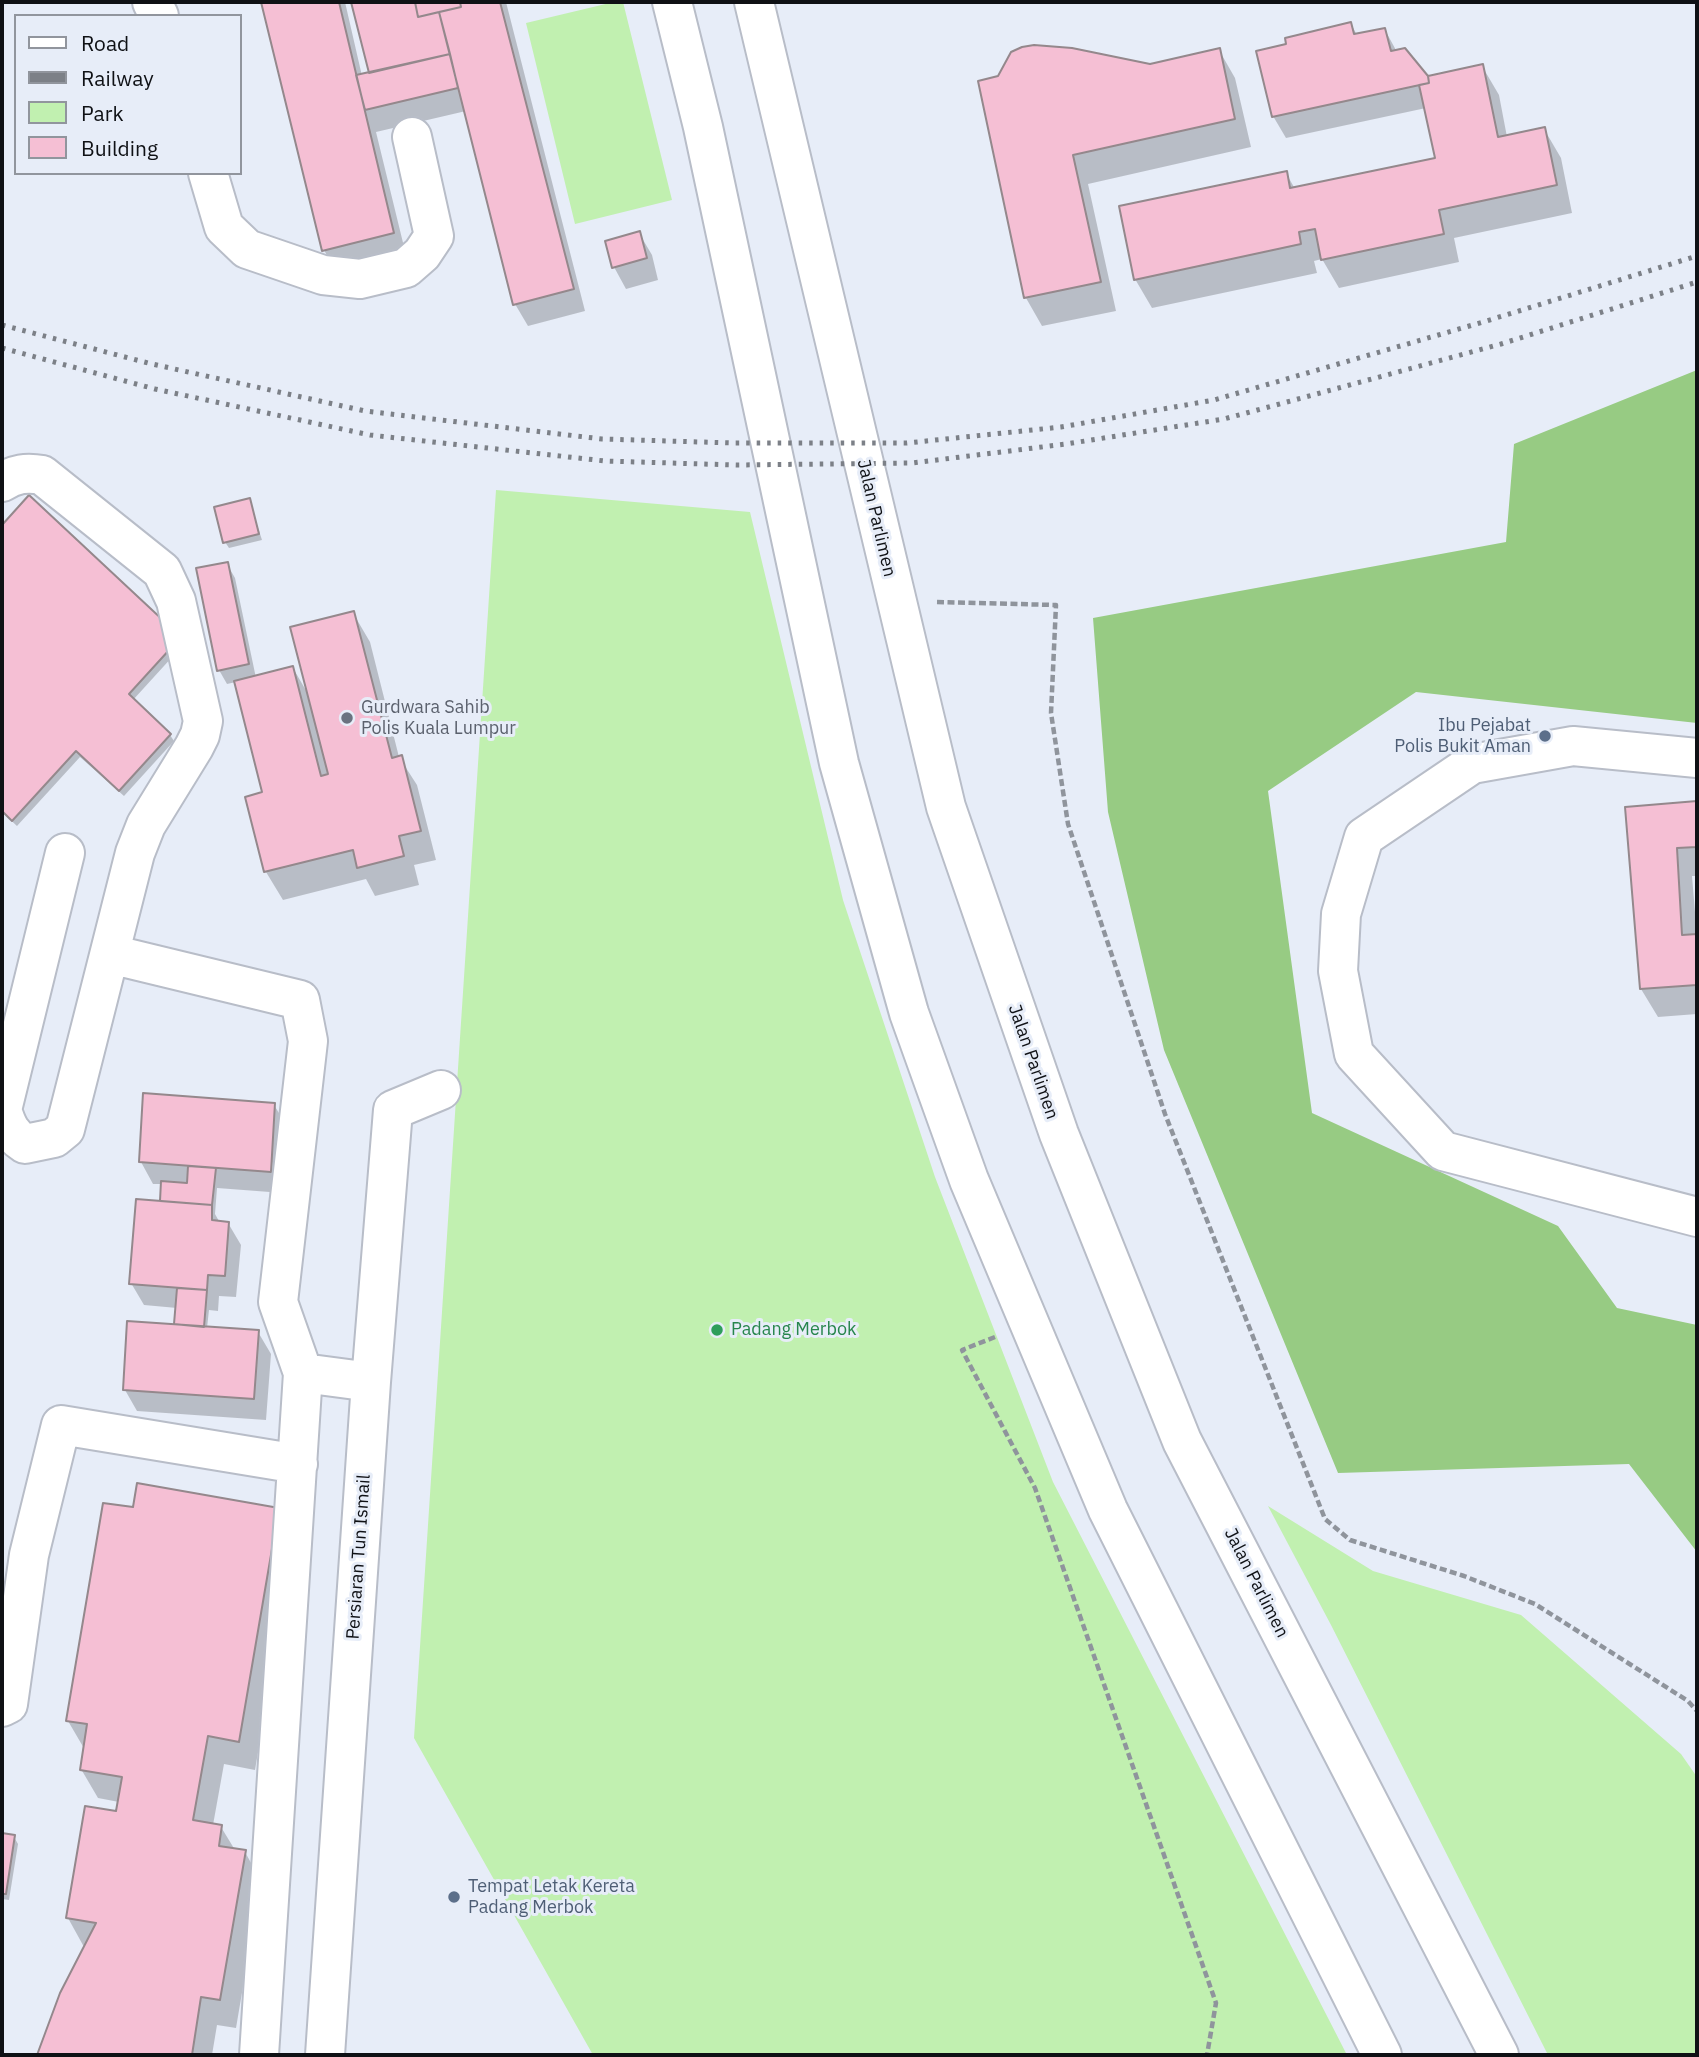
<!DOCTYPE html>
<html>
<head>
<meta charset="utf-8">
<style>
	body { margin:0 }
	#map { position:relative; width:1699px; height:2057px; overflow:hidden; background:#e7edf8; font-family:"IBM Plex Sans",sans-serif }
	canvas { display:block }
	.frame { position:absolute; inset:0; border:4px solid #0f1115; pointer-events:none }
	.legend { position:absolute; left:14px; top:14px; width:228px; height:161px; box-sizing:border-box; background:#e7edf8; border:2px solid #91959d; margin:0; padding:9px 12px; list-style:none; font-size:21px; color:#0f1115 }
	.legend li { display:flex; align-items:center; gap:14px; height:35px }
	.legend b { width:35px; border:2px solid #91959d }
</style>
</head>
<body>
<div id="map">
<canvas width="1699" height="2057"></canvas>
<div class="frame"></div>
<ul class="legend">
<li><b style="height:9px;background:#fff"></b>Road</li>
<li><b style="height:9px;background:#7c8087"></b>Railway</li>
<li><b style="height:19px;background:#c1f0b0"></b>Park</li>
<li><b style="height:19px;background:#f5bfd4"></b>Building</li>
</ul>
</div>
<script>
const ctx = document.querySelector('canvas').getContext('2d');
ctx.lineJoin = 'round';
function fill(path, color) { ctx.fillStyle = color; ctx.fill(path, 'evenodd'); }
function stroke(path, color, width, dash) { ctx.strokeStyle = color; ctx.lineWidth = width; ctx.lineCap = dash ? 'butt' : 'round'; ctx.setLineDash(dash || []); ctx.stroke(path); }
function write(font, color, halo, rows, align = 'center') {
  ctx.font = font + ' "IBM Plex Sans",sans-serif'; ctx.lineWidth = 6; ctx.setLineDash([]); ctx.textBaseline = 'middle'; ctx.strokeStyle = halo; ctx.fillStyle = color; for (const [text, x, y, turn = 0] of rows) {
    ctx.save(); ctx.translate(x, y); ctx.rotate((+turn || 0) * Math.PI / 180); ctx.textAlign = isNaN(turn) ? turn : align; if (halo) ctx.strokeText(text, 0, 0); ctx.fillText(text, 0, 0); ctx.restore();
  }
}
fill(new Path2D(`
	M614 2H623L672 200 575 224 526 23Z
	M496 490 750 512 843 900 935 1177 1053 1482 1347 2055H593L414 1738Z
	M1268 1506 1373 1571 1521 1615 1681 1754 1697 1777V2055H1548L1331 1625Z`), '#c1f0b0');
fill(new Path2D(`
	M1697 370V723L1416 692 1268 791 1312 1113 1558 1226 1617 1308 1697 1325V1552L1629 1464 1338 1473 1164 1050 1108 812 1093 618 1506 542 1514 444Z`), '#97cb83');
fill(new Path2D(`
	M263 2H345L362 76 372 74 353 2H506L585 311 528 326 515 304 466 111 376 132 406 255 336 272 324 250Z
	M1351 24 1357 35 1385 30 1397 52 1427 78 1482 66 1499 95 1507 137 1544 129 1561 158 1572 213 1454 238 1459 262 1339 288 1322 259 1314 261 1317 273 1152 308 1135 279 1286 173 1295 189 1437 159 1426 108 1286 138 1273 116 1288 45Z
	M1219 50 1235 78 1251 147 1088 184 1116 311 1042 326 1026 298 980 82 1150 66Z
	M639 233 652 255 658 280 626 289 614 267Z
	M29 498 184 644 133 700 170 735 174 741 124 796 80 757 17 826 2 812V528Z
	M249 500 262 540 229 548 225 542Z
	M227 564 235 578 256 678 293 668 308 694 353 613 370 642 399 757 417 785 436 860 414 865 419 885 375 896 366 879 283 900 266 872 247 798 265 794 236 682 227 684 219 670Z
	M1697 803V876H1692L1697 936V1014L1658 1017 1641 989 1627 808Z
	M274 1105 287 1126 283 1193 217 1188 215 1214 220 1223H228L241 1245 236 1297 219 1296 218 1311 209 1310 207 1328 258 1332 271 1354 266 1420 137 1411 125 1390 176 1326 177 1308 144 1305 131 1283 163 1203 162 1184H153L141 1162Z
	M104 1505 294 1538 255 1770 224 1764 213 1825 221 1827 235 1850 245 1852 261 1881 236 2028 217 2025 212 2055H39L51 2017 84 1947 68 1918 117 1813 119 1802 98 1798 81 1769 85 1750 68 1721Z
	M2 1833 14 1837 18 1844 9 1900 2 1899Z`), '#0003');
const building = new Path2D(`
	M261 2H339L394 233 322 251Z
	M351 2H415L418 17 439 12 450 54 369 73Z
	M415 2H460L461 7 418 17Z
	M460 2H500L574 289 513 305 439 12 461 7Z
	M1351 22 1354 34 1385 28 1391 51 1405 48 1428 76 1429 83 1272 117 1256 51 1286 44 1285 38Z
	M1034 45 1072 48 1150 64 1220 48 1235 119 1073 155 1101 282 1024 298 978 81 998 76 1011 52 1022 47Z
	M450 54 458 88 365 110 356 75Z
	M1483 64 1498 137 1545 127 1557 185 1439 210 1444 234 1321 260 1315 229 1299 232 1301 244 1134 280 1119 206 1287 171 1290 188 1435 158 1419 85 1429 83 1428 76Z
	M640 231 647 258 612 268 605 241Z
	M29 495 181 637 129 694 171 734 119 791 76 751 12 821 2 811V525Z
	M250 498 259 534 223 543 214 507Z
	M228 562 249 664 217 671 196 568Z
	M354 611 392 758 402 755 421 831 399 836 404 856 357 868 353 850 264 872 245 797 262 792 234 681 293 666 321 776 328 774 290 627Z
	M1697 801V847L1677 848 1682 935 1697 934V985L1640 989 1625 807Z
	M143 1093 275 1103 271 1172 139 1162Z
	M188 1166 216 1168 212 1205 160 1201 161 1181 187 1183Z
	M136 1199 212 1205V1220L229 1222 225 1276 208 1275 207 1290 129 1284Z
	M177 1288 207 1290 204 1327 174 1324Z
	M127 1321 259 1330 254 1399 123 1390Z
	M137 1483 279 1508 239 1742 208 1736 193 1820 222 1825 219 1846 246 1850 220 2000 201 1997 192 2055H37L60 1993 96 1923 66 1918 85 1806 116 1811 122 1777 80 1770 87 1724 66 1721 103 1503 133 1507Z
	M2 1833 15 1835 6 1894H2Z`);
fill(building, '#f5bfd4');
stroke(building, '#94888c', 2);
const minor = new Path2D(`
	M152 2 159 16
	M672 2 703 127 839 763 909 1013 969 1180 1108 1510 1382 2055
	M754 2 946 807 1059 1134 1182 1441 1499 2055
	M208 173 224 227 247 249 323 275 360 279 406 268 422 254 434 236 412 137
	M2 482C15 474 26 472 42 475L162 571 176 601 203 721 200 735 194 747 146 825 135 853 65 1129 54 1138 25 1144C11 1135 7 1126 2 1110L65 853
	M1697 758 1573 746 1472 764 1364 837 1341 914 1338 971 1354 1054 1443 1151 1697 1217
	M110 954 300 1000 308 1041 278 1302 303 1373 259 2055
	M303 1373 371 1382
	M2 1707 8 1704 29 1555 61 1425 298 1464
	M325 2055 371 1382 393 1110 441 1090`);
stroke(minor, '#b8bdc8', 42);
stroke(new Path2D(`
	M937 602 1056 605 1051 713 1068 824 1165 1114 1325 1519 1350 1540 1464 1576 1535 1604 1688 1701 1697 1711
	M995 1337 962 1350 1035 1488 1216 2003 1207 2055`), '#8f949c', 4.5, [7, 3.5]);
stroke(minor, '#fff', 38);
stroke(new Path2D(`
	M2 325 152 364 365 411 602 439 734 443H907L1061 427 1214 400 1483 322 1697 256
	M2 348 155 389 370 435 605 461 736 465 912 463 1066 444 1224 419 1501 344 1697 282`), '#7c8087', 5, [3.5, 7]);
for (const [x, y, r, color] of [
	[347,718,7,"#6b7280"],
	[1545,736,7,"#5c6f8a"],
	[717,1330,7,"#2e9e5b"],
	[454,1897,7,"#5c6f8a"]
]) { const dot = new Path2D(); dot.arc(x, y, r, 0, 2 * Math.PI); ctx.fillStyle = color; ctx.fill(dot); stroke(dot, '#e7edf8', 2.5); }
write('18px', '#0f1115', '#e7edf8', [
	["Jalan Parlimen",876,518,77],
	["Jalan Parlimen",1033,1062,71],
	["Persiaran Tun Ismail",359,1557,-86],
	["Jalan Parlimen",1256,1583,63]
]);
write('18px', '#5b616d', '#e7edf8', [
	["Gurdwara Sahib",361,708],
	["Polis Kuala Lumpur",361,729]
], 'left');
write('18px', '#4e5e75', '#e7edf8', [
	["Ibu Pejabat",1531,726],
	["Polis Bukit Aman",1531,747],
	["Tempat Letak Kereta",468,1887,"left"],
	["Padang Merbok",468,1908,"left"]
], 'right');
write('18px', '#27864d', '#e7edf8', [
	["Padang Merbok",731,1330]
], 'left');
</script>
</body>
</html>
